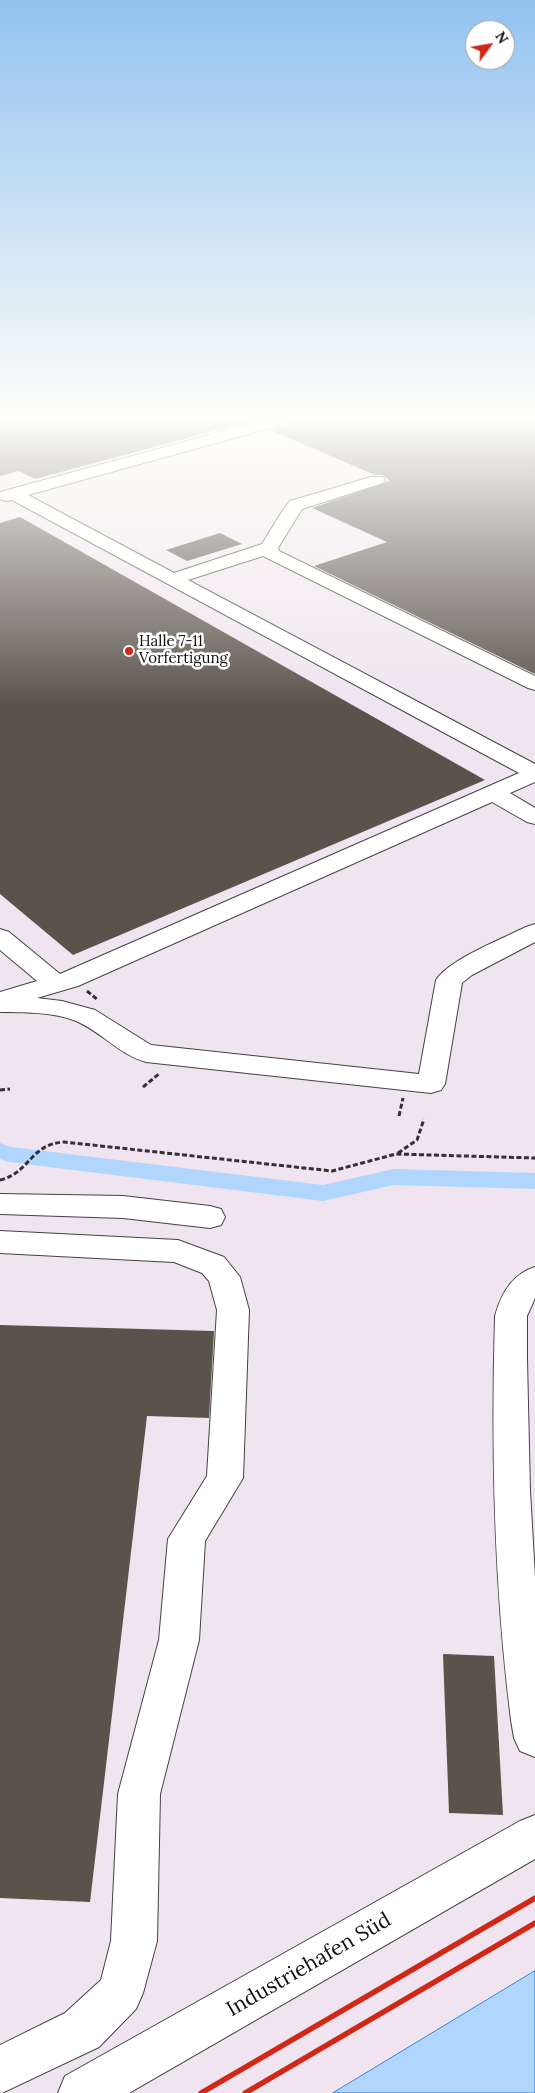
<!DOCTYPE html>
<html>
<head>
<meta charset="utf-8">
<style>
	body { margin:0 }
	#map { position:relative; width:535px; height:2093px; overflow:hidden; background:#fffef3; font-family:Lora,serif }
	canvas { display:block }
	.north { position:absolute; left:465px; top:20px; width:50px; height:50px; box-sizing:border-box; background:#fff; border:1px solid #9f9f9f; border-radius:50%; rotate:58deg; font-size:14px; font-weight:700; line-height:20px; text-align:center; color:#101010 }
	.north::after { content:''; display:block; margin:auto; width:18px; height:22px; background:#d22716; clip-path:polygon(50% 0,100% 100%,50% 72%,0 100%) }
</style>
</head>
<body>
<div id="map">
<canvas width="535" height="2093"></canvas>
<div class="north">N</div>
</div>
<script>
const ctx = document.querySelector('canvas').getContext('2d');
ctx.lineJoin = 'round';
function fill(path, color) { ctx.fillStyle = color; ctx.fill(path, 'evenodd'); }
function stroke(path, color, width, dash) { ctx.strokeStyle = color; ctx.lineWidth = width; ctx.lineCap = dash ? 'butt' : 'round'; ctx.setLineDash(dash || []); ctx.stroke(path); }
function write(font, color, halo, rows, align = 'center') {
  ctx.font = font + ' Lora,serif'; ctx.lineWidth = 5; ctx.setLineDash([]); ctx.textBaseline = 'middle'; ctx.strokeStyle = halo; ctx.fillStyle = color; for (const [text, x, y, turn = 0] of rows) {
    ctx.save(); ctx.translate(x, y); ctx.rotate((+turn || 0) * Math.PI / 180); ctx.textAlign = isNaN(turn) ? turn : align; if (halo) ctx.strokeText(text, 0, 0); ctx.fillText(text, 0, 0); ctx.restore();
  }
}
fill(new Path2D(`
	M0 414H535V1971L333 2093H0Z`), '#efe4ef');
const water = new Path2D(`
	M535 1971V2093H333Z`);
fill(water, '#b1d6fd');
stroke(water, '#2f7fdd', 1);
fill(new Path2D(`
	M0 1143 11 1147 323 1185 394 1169 535 1173V1189L394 1185 323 1201 9 1162 0 1159Z`), '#b1d6fd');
fill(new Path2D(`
	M0 414H277L35 479 19 471 0 476Z
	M314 414H535V674L314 566 387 542 312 508 390 481 383 475H375L270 430 310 419Z
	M20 517 485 780 73 955 0 894V523Z
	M220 533 242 544 187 561 166 550Z
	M0 1325 214 1331 209 1418 147 1416 90 1902 0 1898Z
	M443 1654 494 1656 503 1815 449 1813Z`), '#5a534b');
const minor = new Path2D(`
	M286 414H312L310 417 28 495 174 573 262 544 283 510 290 501 371 477H383L385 480 383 483 302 509 278 548 279 551 535 676V690L528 688 263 556 188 580 535 764V782L510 793 535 808V824L527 822 492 802 78 986 37 998 62 1001 95 1010 151 1045 419 1074 436 980C450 959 502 939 526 927L535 924V942L472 975 462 983 445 1084 441 1090 431 1093 146 1062C118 1054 102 1032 76 1021 54 1012 24 1012 0 1012V992L37 981 0 950V929L9 932 60 974 519 773 12 500 6 501 0 499V492Z
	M0 1194 123 1196 210 1206 221 1209 225 1217 221 1225 210 1228 123 1218 0 1214Z
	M0 1231 178 1240 224 1257 240 1277 249 1310 243 1478 205 1541 199 1640 160 1794 157 1941 143 1993 136 2009 99 2047 2 2093H0V2045L65 2013 101 1980 111 1941 118 1794 159 1640 168 1539 207 1476 217 1310 209 1281 202 1273 174 1262 0 1253Z
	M535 1267V1298L527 1316V1359L530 1491 535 1577V1757L520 1751 514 1738 511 1720C494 1586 491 1451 495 1316 501 1294 512 1274 535 1267Z
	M535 1815V1859L129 2093H58L65 2076 520 1821Z`);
stroke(minor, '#434343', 2);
stroke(new Path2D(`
	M87 991 98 1000
	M143 1087 160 1073
	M0 1090 10 1089
	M399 1116 403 1098
	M398 1153 417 1140 424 1119
	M0 1180C30 1173 30 1144 64 1142L332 1171 396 1154 535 1158`), '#323232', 3, [5, 2.5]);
fill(minor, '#fff');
stroke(new Path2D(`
	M201 2093 535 1898
	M245 2093 535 1923`), '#d22716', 5.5);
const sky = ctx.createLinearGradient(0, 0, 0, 707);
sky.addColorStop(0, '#92c2f0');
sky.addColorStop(0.59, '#fffffa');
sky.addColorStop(1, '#fffffa00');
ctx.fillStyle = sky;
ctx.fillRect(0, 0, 535, 707);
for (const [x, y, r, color] of [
	[129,651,5,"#d22716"]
]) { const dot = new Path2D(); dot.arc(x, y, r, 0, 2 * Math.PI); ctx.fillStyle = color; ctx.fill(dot); stroke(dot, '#fff', 2); }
write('15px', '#101010', '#fff', [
	["Halle 7-11",139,642],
	["Vorfertigung",139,659]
], 'left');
write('21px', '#101010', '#fff', [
	["Industriehafen Süd",309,1965,-30]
]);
</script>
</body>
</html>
